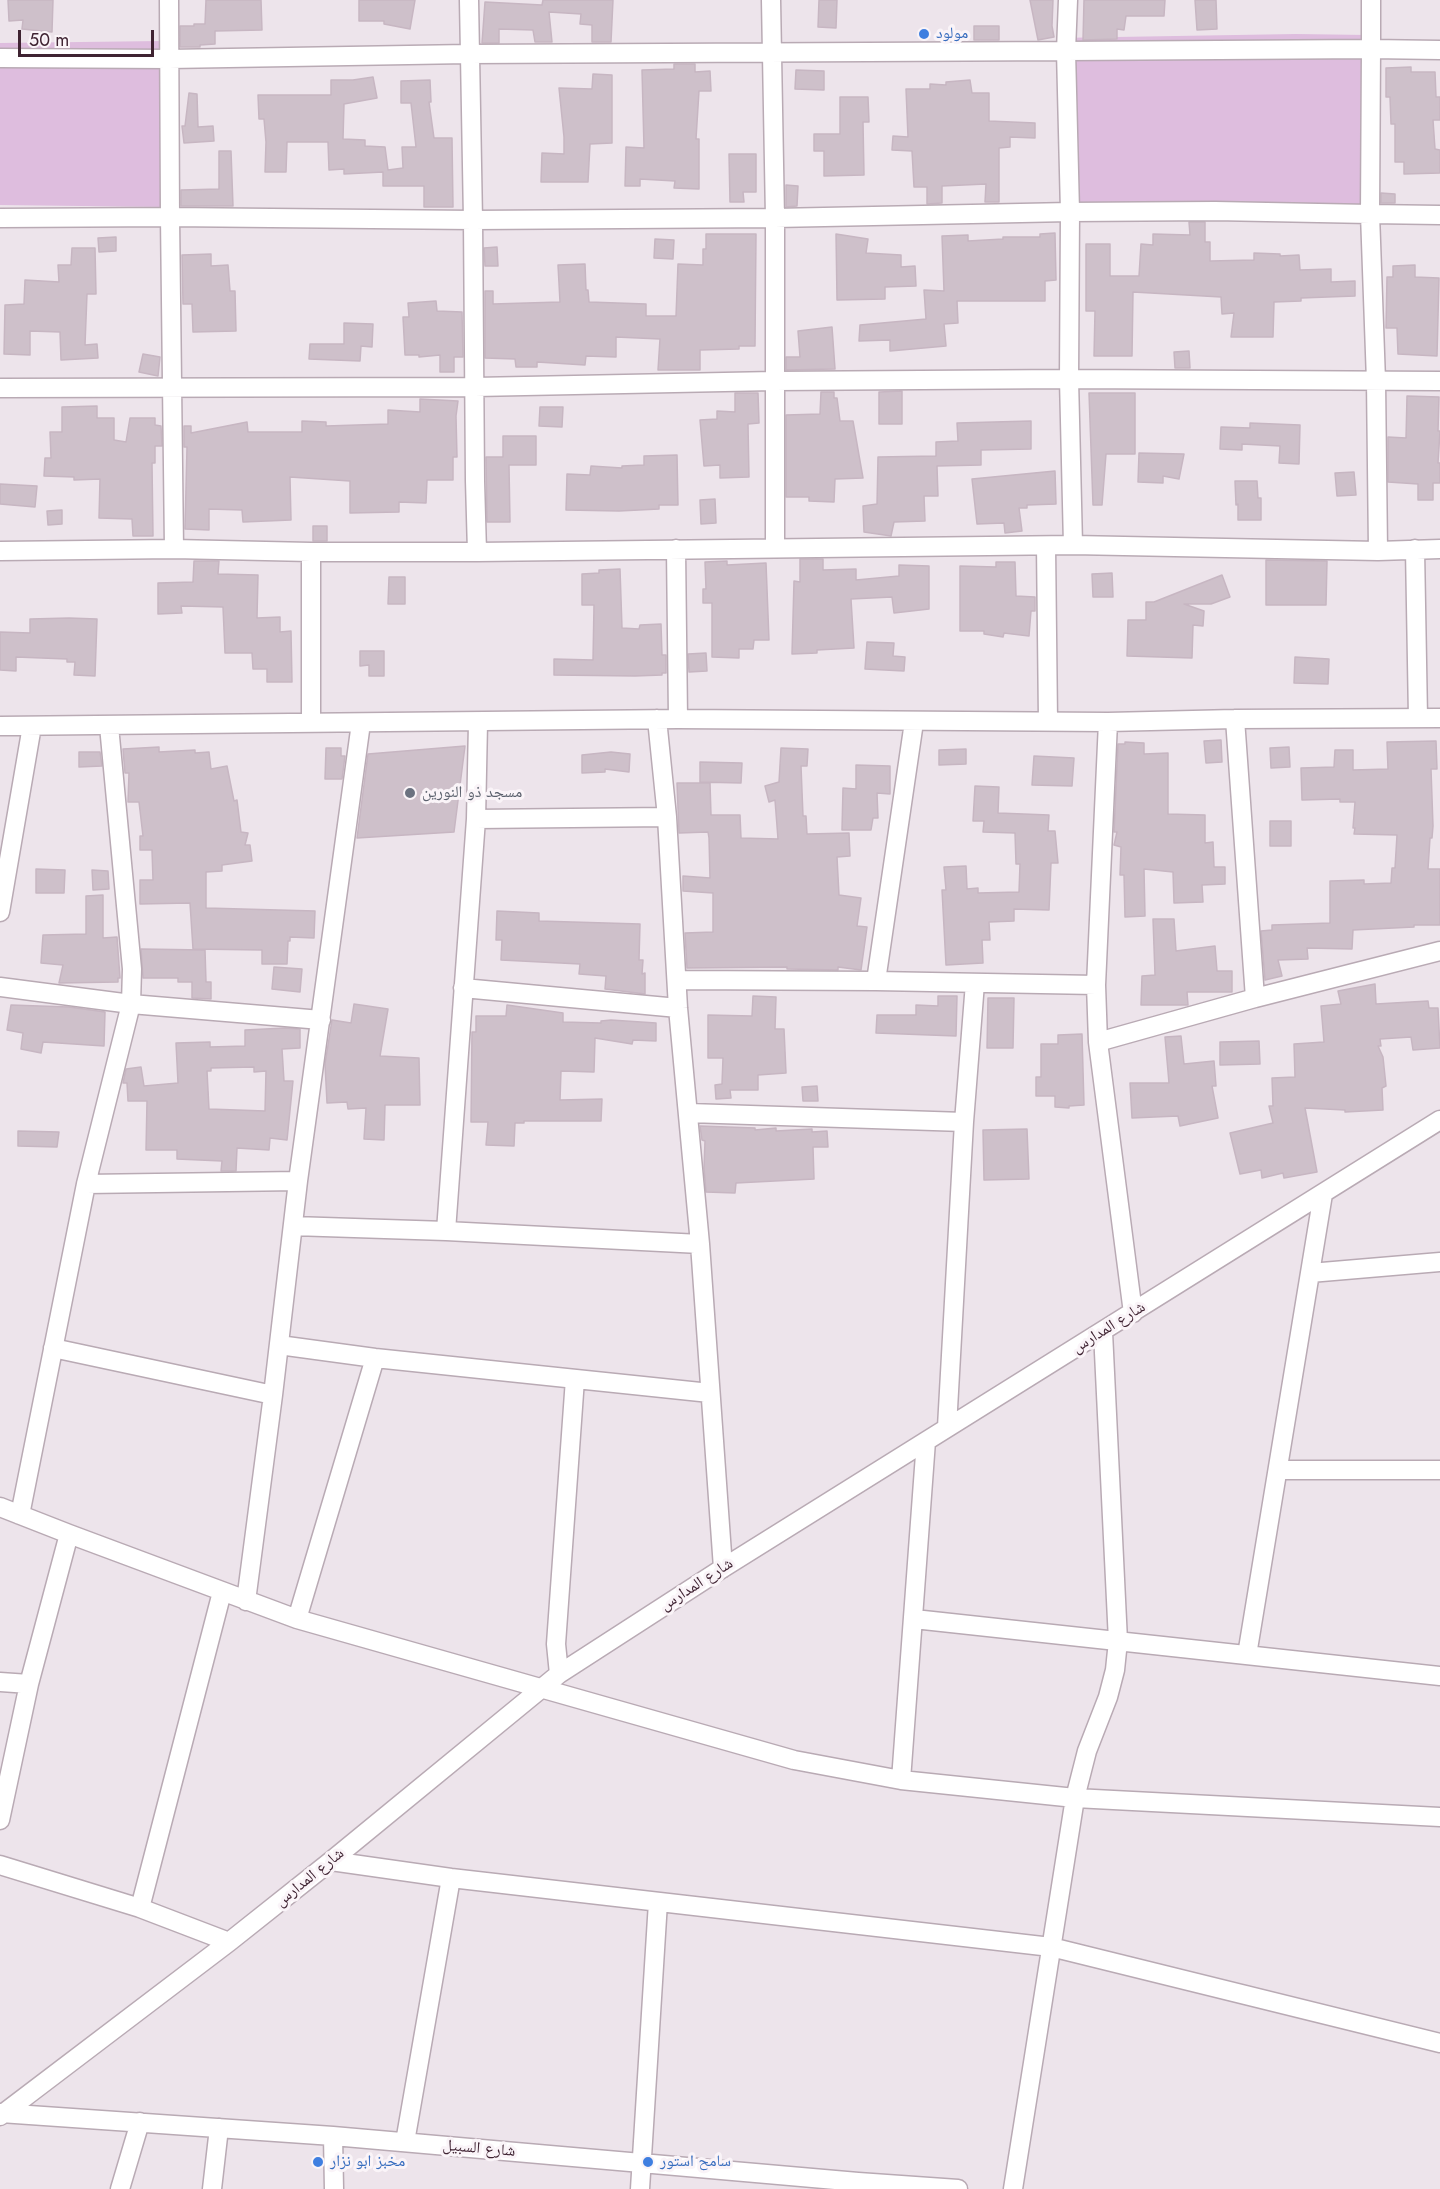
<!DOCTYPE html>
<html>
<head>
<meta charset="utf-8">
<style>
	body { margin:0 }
	#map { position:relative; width:1440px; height:2189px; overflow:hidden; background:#ede4eb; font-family:Jost,sans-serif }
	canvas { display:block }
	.scale { position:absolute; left:18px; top:30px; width:136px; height:27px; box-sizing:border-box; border:3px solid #3f2332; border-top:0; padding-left:8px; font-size:18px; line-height:21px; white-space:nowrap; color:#3f2332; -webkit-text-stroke:4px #faf4f8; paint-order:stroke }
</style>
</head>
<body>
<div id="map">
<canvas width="1440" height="2189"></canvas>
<div class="scale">50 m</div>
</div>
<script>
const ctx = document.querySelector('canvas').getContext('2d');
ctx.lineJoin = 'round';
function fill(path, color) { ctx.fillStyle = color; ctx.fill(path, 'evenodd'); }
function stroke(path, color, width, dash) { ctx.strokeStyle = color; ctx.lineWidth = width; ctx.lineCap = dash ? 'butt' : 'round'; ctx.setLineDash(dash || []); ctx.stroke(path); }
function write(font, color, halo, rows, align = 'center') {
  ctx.font = font + ' Jost,"Noto Naskh Arabic",sans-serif'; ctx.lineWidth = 6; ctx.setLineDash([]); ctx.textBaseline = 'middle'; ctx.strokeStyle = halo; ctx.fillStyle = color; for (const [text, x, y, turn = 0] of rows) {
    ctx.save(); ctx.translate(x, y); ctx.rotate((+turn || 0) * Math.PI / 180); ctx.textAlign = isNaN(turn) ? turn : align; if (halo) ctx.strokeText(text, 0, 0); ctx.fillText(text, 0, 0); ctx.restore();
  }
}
fill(new Path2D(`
	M1296 34 1367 35 1365 206H1060L1056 38Z
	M162 41V207L0 205V43Z`), '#debdde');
const building = new Path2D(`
	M8 0H53L52 32 22 29 23 20 9 21Z
	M206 0H261L262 30 215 31V44L200 45V47H180V26H194V24H205Z
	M359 0H415L410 29 384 24V21H359Z
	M543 0H613L611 42H592V25L580 24 581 14 549 12 552 42H535L533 30 499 29V43H482L485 2 542 5Z
	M819 0H837L836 28 818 27Z
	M1030 0H1053L1052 26 1054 37 1038 40Z
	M1084 0H1165L1164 16H1126L1124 30 1117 29V39L1083 40Z
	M1195 0H1216L1217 29 1197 30Z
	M974 26H999V40H974Z
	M674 64H695V72L710 71 711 91H699L696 139H699V189L674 188 675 181 640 179V186H625L626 147 644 148 642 70 674 69Z
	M1411 67V72H1435L1436 97H1440V120H1433L1435 149 1440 150V173L1404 174V162H1395V124H1391L1390 97H1386V68Z
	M796 70 824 71V90L795 89Z
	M593 74 612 75V143L590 144 588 182H541L542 153 564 154V137L559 88 592 89Z
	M373 77 377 98 344 104 343 139 365 140V146L385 147 388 170 403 168 402 147H416L411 103H401V81L430 80 431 102H429L434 138H452L453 207H424V186H383V172L344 174V169L329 170 328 142H287L286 172H265L266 142 264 119H259L258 95H331V80H353Z
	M970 80 972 93H989V121L1035 123V138L1010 137V147L999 148V202H985L986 184 942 186V203L927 204V187H914L912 151 892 150 893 136 908 137 906 89H930V84L946 85V82Z
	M189 93 197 94 198 127 213 126 214 141 184 143 182 126H185Z
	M840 97H868L869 122H863L864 175 824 176V151H814V134H840Z
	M219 151H231L233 206H181V190L219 189Z
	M729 154H756V192H743L744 202H730Z
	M786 185 798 186 797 206 786 207Z
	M1381 193 1395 194V203H1381Z
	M1189 222H1205V242H1210V261L1254 260V253L1280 254V256L1299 255 1300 270 1331 269V282L1355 281V296L1301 298V301L1274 302 1273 337H1231L1234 313 1222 314 1221 297 1133 292 1132 356H1094L1095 311H1086V244H1110V276H1139L1141 244 1153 245V234L1190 235Z
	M1055 233 1056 280 1045 281V301H957L958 323 944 324 946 346 890 351V340L859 341 860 325 926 319 924 290 944 291 942 236 968 235V241L1003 239V237H1040V234Z
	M706 234H756L755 346H739V349L700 350V370H658L660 339 616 337V357L586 356 585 365 537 362V367H516L515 359 485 358V291H493V304L560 302 558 265 585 264 586 290H588L589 302 646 304V316H676L678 264 703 265V249H706Z
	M836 234 868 239 866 253 901 255V267L915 266 916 286 885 287V299L837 300Z
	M116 237V251L99 252 98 238Z
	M655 239 674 240 673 259 654 258Z
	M497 247 498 266H485L484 248Z
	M72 248H95L96 294H87L85 345 97 344 98 358 61 360 60 332 30 331V355L4 354 5 305 24 304 25 280 59 282 58 265H71Z
	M211 254V266L228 265 230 291H235L236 331 193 332 192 304H183L182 255Z
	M1415 265V277L1439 278 1437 356 1398 354 1397 328H1386L1387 277H1393V266Z
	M436 301 437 311 462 312 463 357H454V372H440V355L419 357V355H405L403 317H409L408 303Z
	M344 323 373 324 372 347 361 346 360 361 309 359 310 344H344Z
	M832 327 835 369 786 370V357H800L798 331Z
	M1189 351 1190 368H1175L1174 352Z
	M143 354 160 357 158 376 139 372Z
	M902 391V424H879V392Z
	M821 392H834V398H837L840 421H853L863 478 835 479 834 502 809 501V497H786V415L820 414Z
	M735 393H758L759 423 748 424 749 477 720 478V465L704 466 700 420 717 419V411L735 412Z
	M1089 393H1135V454H1106L1102 505H1093Z
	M1407 396 1439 397 1438 431H1440L1438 463H1440V483H1433V500H1418V484L1388 482V437L1406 438Z
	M420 399 458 401 456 416 457 457H453V480H427L426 503 399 502V512L350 513V481L290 477 291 520 243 522 242 510 209 509V530L185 529 187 447H184V426H191V433L247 422 248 432H302V421L326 422V426L388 424V410L420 412Z
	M97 406V418H114V440L126 442 130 418H155V425L161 426 162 446H155V463H152L153 536H133L132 519 99 518 100 479 74 480V477L44 476 45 458H51L50 432H62V407Z
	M540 407H563L562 427 539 426Z
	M1031 421V449L981 450V465L937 466 938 496H924L925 521 894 522 891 536 864 532 863 506 877 504 878 457 936 456V442L958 441 957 423Z
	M1250 423 1300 425 1299 464 1279 463 1280 446 1242 444V450L1220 449 1221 427 1250 428Z
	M503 436H536V465H509L510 522H487L486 457H503Z
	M1139 453 1184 454 1179 479 1163 476V483L1138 482Z
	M677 455 678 505H659V509L619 511 566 510 567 474 590 475 591 466 622 468V466L644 465V456Z
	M1055 471 1056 504 1027 505V508H1019L1022 531 1005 533 1004 523 977 524 972 479Z
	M1354 472 1356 495 1337 496 1335 473Z
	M1235 481H1257L1258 498H1261V520H1238V504L1236 505Z
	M0 484 37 486 35 507 0 504Z
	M715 499 716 523 701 524 700 500Z
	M62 510V524L48 525 47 511Z
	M313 526H327V541H313Z
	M800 559H823V570L856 569V580L899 576V565L929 566V609L894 613 892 597 851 599 854 648 817 650V653L792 654 794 581 800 582Z
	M1266 560 1327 561 1326 605H1266Z
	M194 561H219L218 574 258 575 257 618 280 617V632L291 631 292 682H267V669H253L252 653H225L223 607 181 606 182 613 158 614V583L193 582Z
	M727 561V565L766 563 769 640H754L753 649H739V658L712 657V603H703V589H706L705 562Z
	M996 562H1015L1016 596 1035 597V611H1031L1029 636 1004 633 1003 637 984 634V631H960V566L996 567Z
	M620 569 622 628 639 629 640 625 661 624 662 655H666V673H662V675L635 676 554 675V659L593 660 594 605H582V574L599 573V570Z
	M1112 573 1113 597H1093L1092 574Z
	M1222 575 1230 597 1211 604H1184L1204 611 1203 626 1193 625 1192 658 1127 656 1128 620H1146V602H1154Z
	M389 577H405V604H388Z
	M69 618 97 619 95 676 74 675 75 662H67V659L16 657V671L0 670V632L30 633V619Z
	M867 642 894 643 893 656 905 657 904 671 865 669Z
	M360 651H384V676H369V665L360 666Z
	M706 653 707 671 689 672 688 654Z
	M1295 657 1329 659 1328 684 1294 683Z
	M1221 740 1222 762 1206 763 1204 741Z
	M1436 741 1437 769H1431L1433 826 1432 838H1430L1428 869H1440V925H1414V927L1353 930 1352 949 1307 948 1308 959 1278 960 1282 976 1265 980 1261 931 1272 930V925L1330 923V881L1364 880V884L1391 883 1392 868H1395L1397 835 1354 834 1355 828H1353L1355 802H1340V799L1302 800 1301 768 1334 767 1335 750H1353V770L1388 769 1387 742Z
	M1125 742 1144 743V754L1168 753V814L1205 815V843L1213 842 1214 867H1225V884L1202 885 1203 902 1174 903 1173 872 1144 869 1145 916 1125 917 1124 875H1120L1121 847 1114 845 1117 832H1114L1118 744H1125Z
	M465 746 454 832 357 838 368 754Z
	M159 747V752L195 750V753L209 752 211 769 227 766 234 801 237 800 241 832 248 833 245 845H250L252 861 222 865V871L206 872V908L315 911 314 938 290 937V941H288L287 964H262V950L193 949 190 903 140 904V880H153L152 850H140V836H143L139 802H128L129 773H125L123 749Z
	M1289 747 1290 767 1271 768 1270 748Z
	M326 748H341V756H345L342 779H325Z
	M781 748 808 749 807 766H801L803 816H806L807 834 849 833 850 856 837 857 839 895 861 898 857 926 867 927 861 970 838 967V970L787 969V967L687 968 685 933 713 932V893L683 891V876L710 878 709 838 708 832 679 833 677 783H710L711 815H740L741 838 778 839 775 800 769 802 765 786 779 782Z
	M966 749V764L939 765V750Z
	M79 752H100L102 766 79 767Z
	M611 752 630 754 629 772 605 769V772L582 773V755Z
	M1034 756 1074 758 1072 786 1032 785Z
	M700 762 742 763 741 783 700 782Z
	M856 765 890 766V794L877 793 878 818H873L871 830H842L843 788 856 789Z
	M975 786 999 787 998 813 1049 815 1048 831H1055L1058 863H1051L1049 910 1014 909V921L989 922 990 940H982L983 963 946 965 942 890H946L944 867 966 866 967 889 978 888V893L1019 892 1020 864H1016L1015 833 983 832 984 821H973Z
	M1270 821H1291V846H1270Z
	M36 869 65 870 64 893H36Z
	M92 870 108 871 109 889 93 890Z
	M103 895V938L117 937 120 978H118V982L59 983 63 965 41 963 43 935 86 934V896Z
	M497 911 539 913V921L640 924 639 960H643L642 974 645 973V994L605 989 606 976 579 974 580 964 501 960 502 940H496Z
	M1153 919H1174L1176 951 1215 946 1217 971H1232V992H1187L1188 1005H1141L1142 976 1155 975Z
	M141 949 205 950 206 982H211V999L192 998V982H178V978H143Z
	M274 967 302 969 300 992 272 989Z
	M1375 984 1376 1004 1428 1001 1429 1008H1438L1440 1048 1413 1050 1411 1037 1380 1039 1381 1046H1378L1383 1057 1386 1086 1382 1088 1383 1110 1345 1112V1110L1305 1108 1317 1172 1284 1178 1283 1173 1262 1178 1261 1170 1240 1174 1230 1133 1273 1123 1269 1106H1273L1272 1078 1295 1077 1294 1044 1324 1042 1321 1006 1341 1004 1338 991Z
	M753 996 776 997 775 1029H784L786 1073 758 1075V1090H730L731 1098 716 1099 715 1085 722 1084 723 1058H708V1015L752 1016Z
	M938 996H957L956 1036 876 1033 877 1015H916V1005L938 1006Z
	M988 998H1014L1013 1048H987Z
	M354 1004 388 1009 380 1056 419 1058 420 1105H385L384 1140 364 1139 366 1108 348 1109 347 1102 327 1103 325 1064 332 1020 351 1023Z
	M11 1005 69 1007 105 1012 104 1046 43 1042 41 1053 21 1049 23 1033 7 1030Z
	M507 1005 563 1013V1022L601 1023V1021L611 1020 656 1023V1041L633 1040 632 1044 595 1038 594 1072 561 1071 560 1100 602 1099 601 1121H524V1123H515L514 1146 486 1145 488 1122H471L472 1032H476V1016H506Z
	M285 1028 300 1029V1048L282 1049 284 1081H293L287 1140 270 1138 269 1150 237 1148 236 1171H221L222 1161 177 1159V1150H146L147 1101H128L127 1083H123L126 1069 141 1067 144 1086 178 1083 176 1043 210 1042V1047L245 1046V1030ZM254 1067V1072L266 1071 265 1111 209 1109 207 1071H211V1068Z
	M1082 1034 1084 1105 1069 1106V1108L1055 1107V1096H1036V1077H1041V1044H1058V1035Z
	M1181 1036 1184 1064 1214 1061 1216 1086H1212L1218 1118 1180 1126 1178 1116 1132 1118 1130 1083H1169L1165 1037Z
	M1259 1041 1260 1064 1220 1065V1042Z
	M817 1086 818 1101H803L802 1087Z
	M700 1126 755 1128V1130L776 1128V1131L812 1129V1132L827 1131 828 1147H813L814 1179 736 1183 735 1193 706 1192 704 1168 705 1141 702 1140Z
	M1027 1129 1029 1179 984 1180 983 1130Z
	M18 1131 59 1132 57 1147 18 1146Z`);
fill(building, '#cec0ca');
stroke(building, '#c7b6c2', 1.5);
const minor = new Path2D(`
	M469 0 473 220 475 481 477 552
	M771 0 775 218V548
	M1371 0V49L1440 50
	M1371 49 1370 214 1215 211 1070 212 1066 51Z
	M0 58 169 59 468 54 1066 51 1068 0
	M0 218 170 217 169 0
	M0 388 475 387 774 381 1069 379 1440 381
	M1046 546 1048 721
	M174 549 170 217 473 220 775 218 1070 212 1069 379 1073 545
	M676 549 678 719
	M1415 549 1418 718
	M0 551 174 549 311 552H477L1073 545 1378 551 1440 549
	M1378 551 1376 381 1370 214 1440 215
	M657 719 667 817 678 1008 700 1244 723 1568
	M1235 719 1255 998
	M914 722 876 981 1096 985
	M1108 722 1096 985 1098 1042 1133 1313
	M311 723V552
	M0 726 678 719 1108 722 1235 719 1440 718
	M476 819 667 817
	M0 912 32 726
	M677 980 876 981
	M0 987 131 1004 321 1020
	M463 988 678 1008
	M1098 1042 1255 998 1440 951
	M689 1113 964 1122
	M86 1184 298 1181
	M293 1226 446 1231 700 1244
	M446 1231 476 819 478 723
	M1310 1273 1440 1262
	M279 1345 375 1358 710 1393
	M53 1348 273 1395
	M947 1427 964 1122 975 983
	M1278 1470H1440
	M0 1507 69 1534 297 1619 794 1760 901 1780 1075 1798 1440 1817
	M20 1515 86 1184 131 1004 132 969 109 726
	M246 1601 273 1395 298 1181 361 723
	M297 1619 375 1358
	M914 1619 1440 1676
	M1247 1655 1323 1194
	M559 1674 556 1644 575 1379
	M0 1682 29 1684
	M901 1780 926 1441
	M0 1820 29 1684 69 1534
	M331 1861 451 1878 1051 1947 1440 2043
	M0 1865 140 1908 222 1592
	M140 1908 229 1942
	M0 2113 333 2136 858 2182 958 2189
	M0 2116 229 1942 331 1861 559 1674 723 1568 1440 1120
	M333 2136 334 2189
	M405 2142 451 1878
	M120 2189 140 2122
	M212 2189 219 2128
	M640 2189 658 1902
	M1013 2189 1075 1798 1087 1751 1108 1697 1115 1670 1118 1641 1103 1332`);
stroke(minor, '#b9aab4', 21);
stroke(minor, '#fff', 18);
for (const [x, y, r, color] of [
	[924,34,6,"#3f7fe0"],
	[410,793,6,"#6b7280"],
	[318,2162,6,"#3f7fe0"],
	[648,2162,6,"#3f7fe0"]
]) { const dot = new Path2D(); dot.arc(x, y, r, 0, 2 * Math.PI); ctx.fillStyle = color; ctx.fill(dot); stroke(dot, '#faf4f8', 2); }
write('16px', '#366cbe', '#faf4f8', [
	["مولود",936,34],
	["مخبز ابو نزار",330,2162],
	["سامح استور",660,2162]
], 'left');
write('16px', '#5b616d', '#faf4f8', [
	["مسجد ذو النورين",422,793]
], 'left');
write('16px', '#3f2332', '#faf4f8', [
	["شارع المدارس",1109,1328,-32],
	["شارع المدارس",697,1585,-33],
	["شارع المدارس",310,1878,-39],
	["شارع السبيل",479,2149,5]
]);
</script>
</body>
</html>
